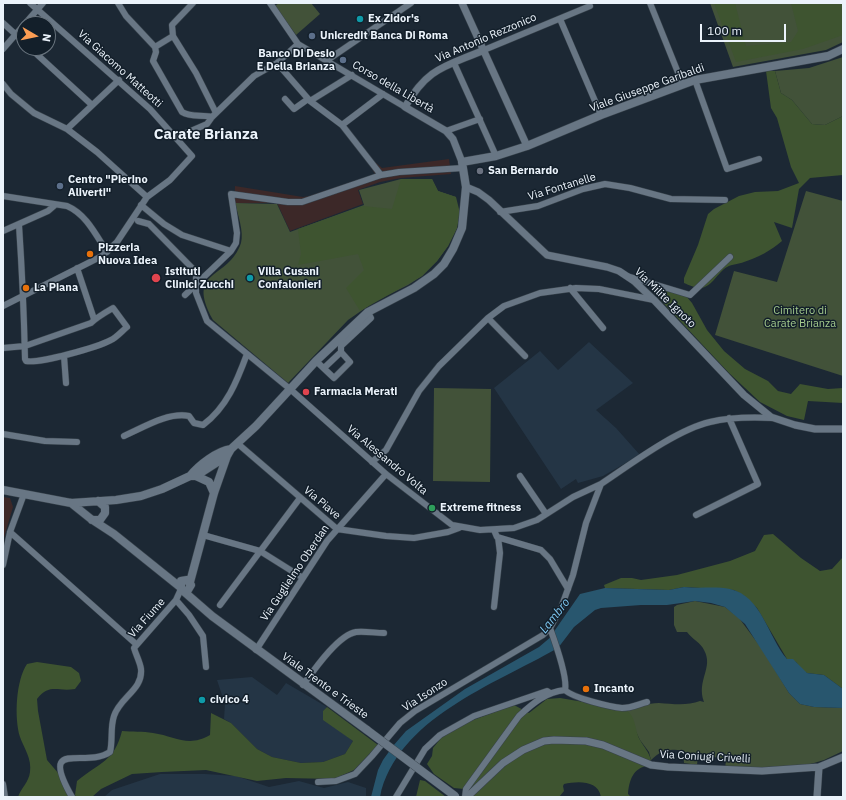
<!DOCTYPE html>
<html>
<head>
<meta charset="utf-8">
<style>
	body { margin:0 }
	#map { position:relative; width:846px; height:800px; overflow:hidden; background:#1c2834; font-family:"IBM Plex Sans",sans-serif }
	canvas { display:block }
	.frame { position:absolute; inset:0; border:4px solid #ebf3fb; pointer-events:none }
	.north { position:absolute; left:16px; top:16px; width:40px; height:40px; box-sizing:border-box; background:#131f2a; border:1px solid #69747e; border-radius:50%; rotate:99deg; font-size:11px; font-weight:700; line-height:16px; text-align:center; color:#ebf3fb }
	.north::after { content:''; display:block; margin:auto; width:14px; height:18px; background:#fc9d53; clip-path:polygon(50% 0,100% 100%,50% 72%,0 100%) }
	.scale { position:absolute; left:700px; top:24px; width:86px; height:18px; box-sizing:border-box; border:2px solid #ebf3fb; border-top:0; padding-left:5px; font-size:12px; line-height:14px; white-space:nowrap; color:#ebf3fb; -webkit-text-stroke:3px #131f2a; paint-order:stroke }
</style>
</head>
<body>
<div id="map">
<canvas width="846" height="800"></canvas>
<div class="frame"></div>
<div class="north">N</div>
<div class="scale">100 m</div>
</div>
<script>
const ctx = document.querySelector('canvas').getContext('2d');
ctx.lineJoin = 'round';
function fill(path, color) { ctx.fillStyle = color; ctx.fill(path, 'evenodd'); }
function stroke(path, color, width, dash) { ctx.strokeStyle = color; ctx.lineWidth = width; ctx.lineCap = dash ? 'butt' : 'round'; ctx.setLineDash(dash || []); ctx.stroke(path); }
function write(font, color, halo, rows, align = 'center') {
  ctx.font = font + ' "IBM Plex Sans",sans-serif'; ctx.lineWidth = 3; ctx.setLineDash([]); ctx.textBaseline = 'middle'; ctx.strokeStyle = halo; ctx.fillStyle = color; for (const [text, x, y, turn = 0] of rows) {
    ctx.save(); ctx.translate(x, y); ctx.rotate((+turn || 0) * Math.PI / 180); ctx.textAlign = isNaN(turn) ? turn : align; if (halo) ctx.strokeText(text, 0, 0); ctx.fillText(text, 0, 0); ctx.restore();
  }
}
fill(new Path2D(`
	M449 159 451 174 401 178 380 182 358 190 363 204 290 231 277 203H234L235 186 303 197 309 196 375 174 370 166 375 162 382 168Z
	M3 497 10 498 13 507 3 541Z`), '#3c2828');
fill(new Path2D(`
	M589 342 633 383 596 410 616 428 640 455 603 476 578 483 576 479 561 489 494 388 540 351 558 370Z
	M252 677 277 695 286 683 327 707 323 711 340 731 353 741 345 754 323 762 301 763 272 757 257 749 231 723 224 719 225 704 217 680Z
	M160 774H205L236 776 269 787 299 781 324 788 348 782 366 788V797H104L112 790Z`), '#243545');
fill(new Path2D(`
	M279 3H311L320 14 296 35 275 6Z
	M710 3H843V42L826 50 733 67Z
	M843 57V116L825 125 812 124 792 100 781 93 775 71 809 68Z
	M401 179H432L438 191 456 197 457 228 448 246 437 261 422 276 408 285 374 302 348 320 288 383 213 320C185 268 228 281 241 243 244 232 238 215 235 203L277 204 290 232 364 205 359 190Z
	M806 191 843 201V376L715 335 734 271 777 282Z
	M434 388 491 389 490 482 433 481Z
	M695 601 725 607 739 618 762 649 789 693 800 704 814 707 843 708V751L824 760 804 766 725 770 726 759 702 755 698 756 697 765 684 763 683 751C668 748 662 750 651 760L649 752 640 740 625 709C636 707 648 703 659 703 673 704 687 706 700 701L704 702C696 680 714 668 704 650 701 643 692 639 687 632H677L674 625V607L677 605Z`), '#425239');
fill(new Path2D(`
	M714 3H735L746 46 791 42 798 31 791 3H843V35L803 49 736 62Z
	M766 71H775L781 93 792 100 812 124 825 125 843 116V175L810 178 799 189 792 228 774 222 782 241C772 250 757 258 744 262 739 264 732 264 727 267 718 272 712 287 701 288 695 288 689 285 684 283V278L698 245 708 214 714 209 739 196 755 192 778 191 799 183 791 167 777 118 771 108Z
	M401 179H432L438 191 456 197 460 213 457 228 448 246 437 261 422 276 360 311 346 288 364 270 358 254 298 265 301 254 298 229 363 206 392 209Z
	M653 287H657L686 296 692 303 707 330 724 351 745 369 768 381 778 391 791 394 800 384 828 389 843 388V403L808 401 804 420 787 416 760 402 729 373 652 291Z
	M773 534 801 558 820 571 832 569 843 557V689L824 675 807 673 803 671 796 662 787 659 757 608 744 596 734 590 684 587 669 590 605 588 604 585 621 578H632L641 580 677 575 730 561 755 551 764 535Z
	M37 662 71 667 79 673 81 681 75 689C57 692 50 683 37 699L38 711 47 760 59 774 72 797H18C21 788 29 782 30 772 32 759 24 748 20 737 14 718 16 680 27 664Z
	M560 698 625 709C637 717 634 729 640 740 644 747 649 752 651 760L647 766C633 768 629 781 628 794L631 797H601C598 780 578 781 564 784L563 786 564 791 559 797H471L464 789 454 788 434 774 427 764 432 756 433 748 442 737 465 723 514 705 529 713 547 699Z
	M327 707 378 745 354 770 334 779 286 778 257 781 206 770 162 772 132 774 101 789 92 797H76L75 795 77 781C100 762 114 762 122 731 132 732 143 731 153 733 175 736 188 748 210 735L211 713 231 723 257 749 272 757 301 763 323 762 345 754 353 741 323 720V711Z
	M420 780 425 781 446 797H416Z`), '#3e5430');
fill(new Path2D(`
	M684 587C700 589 715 586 730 589 762 596 768 637 787 659H793L807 673 824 675 843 689V708L814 707 800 704 789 693 745 624 725 607 711 603 695 601 667 605H641L601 608 595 610 574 627 558 648 553 633 580 594 605 588 669 590Z
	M552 636 556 649C495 684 396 719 380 797H371L378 770 383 760 393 746 406 731 465 689 539 647Z`), '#28566e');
const minor = new Path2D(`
	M118 3 126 16 155 47 173 36 196 73 216 113
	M270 3 298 44 405 107
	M650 3 683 85
	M560 19 601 115
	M3 23 24 42
	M173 36 172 25 193 3
	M155 47 156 52 153 61 182 112C191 118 202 114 212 117
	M30 48 92 105
	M3 49 43 3
	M484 50 590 6
	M326 61 411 3
	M277 63 310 101
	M454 63 496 156
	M352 75 310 101 342 125 381 175
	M695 80 727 169 759 159
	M3 84 11 94 34 113 67 129 97 152 147 197
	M285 99 294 109 308 99
	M342 125 383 94
	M67 129 119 80
	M446 131 480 119
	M177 137 207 124 212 117 254 76 277 63 298 44
	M3 196 67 206C86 214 96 235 107 252
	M141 205 164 224 182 235 231 251
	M500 212 538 206 583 189 605 184 630 188 671 199 725 200
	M138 221 149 224 196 272V293L207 321 290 389 386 474 452 525 480 530 514 528 537 520 573 497 601 484 586 523 573 575 561 608 550 628 543 635 415 711 400 723 372 756 355 774 336 781 318 782
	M3 231 48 211 55 205
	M77 268 94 319
	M627 276 690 295 730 257
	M570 288 603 328
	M185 295 231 251 236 243 237 233 231 194 288 202H302L381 175 399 172 463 168
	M3 306 102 256 117 242 147 197 170 180 192 156 150 109 30 3
	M488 318 525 356
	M3 348 25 346 91 323C96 318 106 312 113 308L127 327C122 331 116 338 111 340 98 347 39 364 26 361L25 359C24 314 22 270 19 225
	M341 352V346L371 318 368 312
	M64 356 66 383
	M316 361 334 378 350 362 341 352 324 368
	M3 434 45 441 77 442
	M124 436C144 427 168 412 189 416L194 423 203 425C227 407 237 381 247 354
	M237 443 337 529 386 536 414 538 448 532 459 528
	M372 462 386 450 419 391 439 366 488 318 504 306 540 293 576 288 599 289 654 300
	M520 476 546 514
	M601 484C631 464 676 430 710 422 730 417 752 417 773 418
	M696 515 758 484 729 418
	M494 530 497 537 541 550 550 559 568 589
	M10 532 136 644
	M203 535 260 551 303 578
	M3 565 10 532 24 494
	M176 600 189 615 203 636 206 667
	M220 605 300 498
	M494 607 500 553 498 537
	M550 628C555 642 568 677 565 690
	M256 650 327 541 386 474
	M303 685C314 670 338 635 356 632 365 631 375 633 384 633
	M565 690C573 698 611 707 622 708 631 708 639 704 647 702
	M3 784 5 797
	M72 797C38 737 85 769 110 752 113 740 110 728 114 716 120 697 143 690 141 669 140 662 136 655 134 648L176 600 181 589
	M396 797 425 749 440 735 474 716 547 691 550 693
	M465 797 466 789 519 716C533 703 546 692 565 690`);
const tertiary = new Path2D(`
	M462 3 527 146
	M462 162 453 139 446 131 405 107C428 67 445 67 484 50
	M466 187 478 192 489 200 547 255 607 267 619 271 634 281 654 300 744 395 771 417 795 425 815 429H843
	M467 797 503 763 523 750 544 741 554 740 586 741 603 745 651 765 668 767 762 771 819 767 843 757
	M817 797 819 767`);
const secondary = new Path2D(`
	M190 476C199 465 217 451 231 449
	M196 476 209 482 214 493
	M3 490 71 503 116 500 141 496 162 489 190 476H196L227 456 231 449 256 426 316 361 368 312 414 288 434 274 444 264 453 249 462 228 466 187 462 162 496 156 527 146 601 115 695 80 828 56 843 49
	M71 503 91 519 114 534 180 587
	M92 520H100L105 513V507L98 501
	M190 582 214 493 227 456
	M185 591 188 590 191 585 187 580 181 581V589L212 616 367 730`);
stroke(minor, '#38434c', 7);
stroke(tertiary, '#38434c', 8);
stroke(secondary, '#38434c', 9);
stroke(minor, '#687684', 6);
stroke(tertiary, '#687684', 7);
stroke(secondary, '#687684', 8);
const secondaryBridge = new Path2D(`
	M367 730 455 796`);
stroke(secondaryBridge, '#38434c', 9, []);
stroke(secondaryBridge, '#687684', 8);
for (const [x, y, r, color] of [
	[360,19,4,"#0f9aa8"],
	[312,36,4,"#5c6f8a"],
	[343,60,4,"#5c6f8a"],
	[480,171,4,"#6b7280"],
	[60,186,4,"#5c6f8a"],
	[90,254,4,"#e8710a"],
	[156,278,5,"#e0444e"],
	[250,278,4,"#0f9aa8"],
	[26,288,4,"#e8710a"],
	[306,392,4,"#e0444e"],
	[432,508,4,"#2e9e5b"],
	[586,689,4,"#e8710a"],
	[202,700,4,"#0f9aa8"]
]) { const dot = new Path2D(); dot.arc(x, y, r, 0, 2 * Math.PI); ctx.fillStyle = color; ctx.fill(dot); stroke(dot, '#131f2a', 1.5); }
write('bold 11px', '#ebf3fb', '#131f2a', [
	["Ex Zidor's",368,19],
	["Unicredit Banca Di Roma",320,36],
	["Banco Di Desio",335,54,"right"],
	["E Della Brianza",335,67,"right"],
	["San Bernardo",488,171],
	["Centro \"Pierino",68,180],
	["Aliverti\"",68,193],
	["Pizzeria",98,248],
	["Nuova Idea",98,261],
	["Istituti",165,272],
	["Clinici Zucchi",165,285],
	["Villa Cusani",258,272],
	["Confalonieri",258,285],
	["La Piana",34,288],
	["Farmacia Merati",314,392],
	["Extreme fitness",440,508],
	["Incanto",594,689],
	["civico 4",210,700]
], 'left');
write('11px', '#ebf3fb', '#131f2a', [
	["Via Antonio Rezzonico",486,38,-23],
	["Via Giacomo Matteotti",120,69,42],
	["Corso della Libertà",393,87,30],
	["Viale Giuseppe Garibaldi",647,88,-20],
	["Via Fontanelle",562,187,-17],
	["Via Milite Ignoto",665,298,44],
	["Via Alessandro Volta",387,460,40],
	["Via Piave",322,503,40],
	["Via Guglielmo Oberdan",295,573,-56],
	["Via Fiume",147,618,-48],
	["Viale Trento e Trieste",325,686,36],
	["Via Isonzo",425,695,-33],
	["Via Coniugi Crivelli",705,757,3]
]);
write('11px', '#a5cc8e', '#131f2a', [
	["Cimitero di",800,311],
	["Carate Brianza",800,324]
]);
write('italic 12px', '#7fc8f2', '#131f2a', [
	["Lambro",555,616,-52]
]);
write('bold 15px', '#ebf3fb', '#131f2a', [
	["Carate Brianza",206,135]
]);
</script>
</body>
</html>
